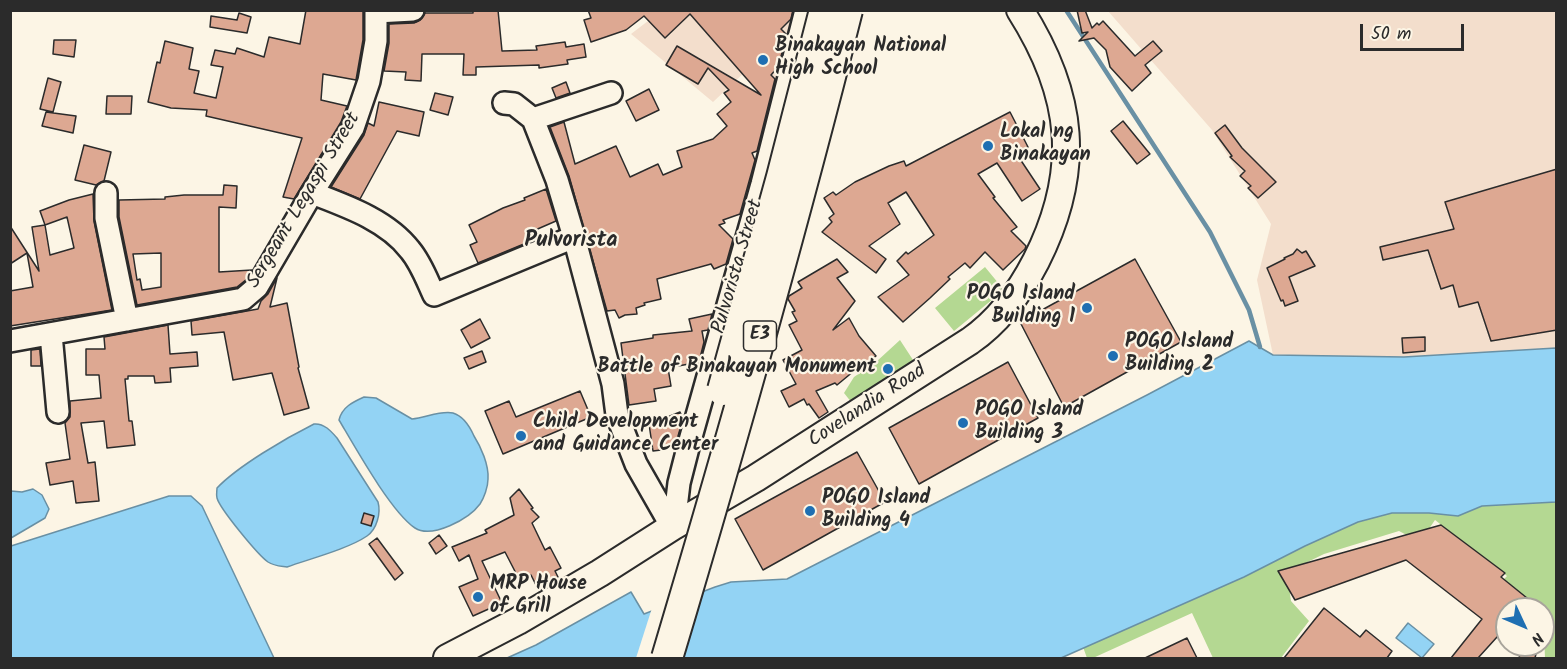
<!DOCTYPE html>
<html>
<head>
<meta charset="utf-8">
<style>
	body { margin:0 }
	#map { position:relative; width:1567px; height:669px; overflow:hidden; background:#fcf5e5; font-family:Kalam,sans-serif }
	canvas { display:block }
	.frame { position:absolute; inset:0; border:12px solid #2b2b2b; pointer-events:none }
	.north { position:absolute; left:1495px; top:597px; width:60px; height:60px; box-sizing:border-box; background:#fcf5e5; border:2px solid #a8a49b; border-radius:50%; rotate:134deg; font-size:16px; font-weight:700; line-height:24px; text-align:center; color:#2b2b2b }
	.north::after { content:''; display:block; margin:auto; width:21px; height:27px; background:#1f6fb2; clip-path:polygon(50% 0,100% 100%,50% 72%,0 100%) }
	.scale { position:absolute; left:1360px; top:24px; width:104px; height:27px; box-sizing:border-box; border:3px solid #2b2b2b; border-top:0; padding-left:8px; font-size:18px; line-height:21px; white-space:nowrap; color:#2b2b2b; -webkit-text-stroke:4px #fcf5e5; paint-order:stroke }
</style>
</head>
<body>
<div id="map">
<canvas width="1567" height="669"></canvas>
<div class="frame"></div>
<div class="north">N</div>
<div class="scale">50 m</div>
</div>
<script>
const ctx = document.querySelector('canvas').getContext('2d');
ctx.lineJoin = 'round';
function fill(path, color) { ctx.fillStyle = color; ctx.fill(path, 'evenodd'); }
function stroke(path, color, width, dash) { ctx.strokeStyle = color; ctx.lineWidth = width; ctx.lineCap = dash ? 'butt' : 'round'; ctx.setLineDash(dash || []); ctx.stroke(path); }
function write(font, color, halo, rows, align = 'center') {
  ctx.font = font + ' Kalam,sans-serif'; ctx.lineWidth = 4.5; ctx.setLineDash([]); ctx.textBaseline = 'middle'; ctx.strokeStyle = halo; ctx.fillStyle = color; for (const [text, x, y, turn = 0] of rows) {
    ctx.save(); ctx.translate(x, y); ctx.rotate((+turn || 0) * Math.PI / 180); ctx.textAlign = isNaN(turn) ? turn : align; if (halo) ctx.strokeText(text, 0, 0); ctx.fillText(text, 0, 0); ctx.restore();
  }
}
fill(new Path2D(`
	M661 11H802L773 101 746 71 713 102 631 34Z
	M1108 11H1556V348L1404 357 1273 355 1257 280 1271 224 1212 130Z`), '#f3decc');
fill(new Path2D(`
	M985 267 1004 290 954 331 935 308Z
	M900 340 915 363 852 403 844 393 854 377 876 362Z
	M1556 502V658H1545L1543 609H1524L1530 601 1504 579 1507 576 1435 520 1420 542 1399 531 1324 554 1287 572 1291 601 1309 621 1281 658H1213L1192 613 1093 658H1087L1083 647 1244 577 1305 546 1358 522 1392 513H1429L1458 516 1482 506Z`), '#b4d892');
const water = new Path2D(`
	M1249 341 1273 355 1404 357 1556 348V502L1482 506 1458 516 1429 513H1392L1358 522 1305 546 1244 577 1061 658H507L536 645 631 592 644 614 715 587 731 582 787 579 1147 395Z
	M364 397 376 398 412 419C425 418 441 410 453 413 463 416 470 427 474 436 481 447 489 465 488 479 488 487 484 498 480 504 469 519 432 539 415 528 391 512 355 447 339 420 342 407 353 402 364 397Z
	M314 424C324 423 331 431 337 438L378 502C381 513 377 529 367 536 348 549 309 559 287 567 280 566 274 566 268 562 258 555 220 509 217 498 216 495 217 491 217 488 238 466 286 438 314 424Z
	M33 489 42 495 49 509 45 518 11 538V491L22 492Z
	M169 496H191L202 506 274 658H11V546Z
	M1408 623 1434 644 1422 658 1396 638Z`);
fill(water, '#93d3f4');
stroke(water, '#6990a4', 1.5);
fill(new Path2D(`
	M705 587 683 658H636L652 608Z`), '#fcf5e5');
stroke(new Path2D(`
	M1066 10 1210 232 1249 310 1260 347`), '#6990a4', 4.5);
const building = new Path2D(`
	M306 10H363V40L356 80 323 74 321 100 347 106 341 122 294 199 283 197 302 138 206 116 207 110 171 108 148 102 157 62 160 63 165 41 193 48 189 69 199 71 194 93 216 98 223 67 211 65 215 50 235 54 237 48 264 57 269 37 300 44Z
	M473 10H498L502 51 537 50 536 46 565 42 566 47 584 44 586 57 567 60 568 64 539 68V65L476 67V75H463L464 54H422L421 81 405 80 406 72 384 71 389 43V24L414 23 420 20 425 13H473Z
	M588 10H793L791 19 781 29 787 35 778 67 771 75 775 79 757 151 752 153 755 160 740 214 723 220 725 223 719 225 733 239 726 264 714 269 711 264 657 279 661 299 644 303 645 305 636 308 637 314 625 315 619 318 615 310 607 311 569 176 550 127 564 122 575 164 616 146 630 177 658 164 663 175 682 167 677 151 713 139 727 126 717 114 731 102 724 93 729 90 708 68 698 84 666 65 677 46 761 95 690 14 665 38 644 16 626 30 591 42 584 20 591 18Z
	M1077 10H1085L1092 28 1097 23 1099 25 1103 21 1135 56 1153 41 1162 51 1145 65 1151 73 1132 91 1110 67 1106 50 1094 38 1079 41 1088 32 1082 33Z
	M239 13 251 17 247 33 210 27 211 16 237 20Z
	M54 40H76L74 57 53 54Z
	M48 78 61 82 53 112 40 109Z
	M566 82 570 93 556 98 552 88Z
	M649 89 659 110 636 121 626 101Z
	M435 93 453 97 448 115 430 110Z
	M107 96H132L131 114H106Z
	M379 102 424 112 419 136 397 131 360 199 331 187 364 135 368 123 374 126Z
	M46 112 76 116 73 133 42 126Z
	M1010 112 1028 147 1016 153 1040 189 1022 201 997 163 978 174 995 197 993 198 1017 227 1011 231 1026 246 1025 249 1003 270 985 252 970 268 965 263 948 277 950 279 930 298 903 322 878 297 909 275 897 261 906 252 908 254 934 235 906 192 888 203 900 224 869 246 886 259 876 273 822 232 832 222 829 218 834 214 824 198 833 192 836 195 855 182 889 166 904 161 906 166Z
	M1123 121 1150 154 1137 164 1111 131Z
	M1225 125 1242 148 1276 182 1258 198 1248 188 1251 186 1240 176 1245 171 1230 157 1232 156 1215 133Z
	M84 145 111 152 104 181 96 185 75 180Z
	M1557 169V330L1491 341 1478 302 1459 307 1453 285 1441 289 1428 250 1383 260 1380 247 1454 229 1445 202Z
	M224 185 237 186 236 208 219 207V272L252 270 247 279 237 287 137 305 119 217V200L165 199V197L184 195H223ZM161 253V287L142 290 140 279 137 280 133 254Z
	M546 189 556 221 533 231 536 239 478 263 470 245 477 242 469 225 503 208 525 200 524 198Z
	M93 194 94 221 112 310 10 326V291L33 287 27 253 10 264V226L39 271 32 227 45 225 40 211 69 200ZM67 217 74 248 50 255 45 225Z
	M1297 249 1302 253 1306 251 1315 266 1289 277 1298 301 1285 306 1283 300 1281 301 1267 268 1285 259 1284 258 1293 254Z
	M837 259 848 272 837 278 855 301 833 330 849 318 859 336 876 356 867 363 866 361 837 385 835 383 816 391 828 412 819 418 809 404 807 405 804 399 789 407 781 391 796 384 783 360 802 350 789 325 797 321 792 312 795 311 788 299 789 296 802 288 798 282Z
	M1135 259 1181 342 1064 407 1020 322Z
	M277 278 270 307 287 303 299 367 298 368 309 408 284 415 272 373 233 380 224 332 192 335 191 321 258 309 261 301 268 294Z
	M712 314 708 330 702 331 704 342 699 362 668 368 671 386 654 389 656 401 629 405 621 343 653 338V335L692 331 689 319Z
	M480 319 490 338 471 348 461 330Z
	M168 325 170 354 197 352 198 366 170 368 171 382 155 383 154 376H128V379H125L129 421H132L135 445 107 448 104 421 81 423 88 463 95 462 99 501 76 503 73 481 50 485 46 463 70 459 65 423 70 417V401L101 398 99 375H86V349H105L104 337Z
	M1425 337V351L1403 353 1402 338Z
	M40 349 41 366H31V350Z
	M482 351 486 362 469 369 464 358Z
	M1008 362 1038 418 919 484 889 428Z
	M580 391 591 417 503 454 485 411 509 401 516 417Z
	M680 412 683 419 676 443 669 446V449L653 451 649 424 667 421 665 418Z
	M857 452 885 502 763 570 735 519Z
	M519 489 533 508 531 509 539 517 532 523 545 550 550 547 561 568 555 571 558 577 548 582 550 585 539 591 531 575 520 581 505 552 482 561 502 603 473 616 459 587 478 579 469 555 459 561 452 547 487 533 485 530 514 515 510 498Z
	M364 513 374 516 371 526 361 523Z
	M1441 525 1505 573 1501 577 1527 598 1519 609H1507V626L1478 658H1451L1482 619 1406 560 1295 600 1278 571Z
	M439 535 447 546 436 554 429 543Z
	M377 538 403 573 395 580 369 544Z
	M1324 608 1360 637 1366 630 1392 651 1387 658H1284Z
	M1187 638 1197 658H1145Z
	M1523 645H1538L1535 658H1519Z`);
fill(building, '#dda892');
stroke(building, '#2b2b2b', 1.5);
const minor = new Path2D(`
	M376 12 413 10
	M504 103 514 104 533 119 557 180 574 237
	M533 119 611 93
	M106 193V218L127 320
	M312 193C346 206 387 220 410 250 421 263 427 280 434 295L574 237 604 350 613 384 617 415 636 464 672 527
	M51 334 58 412
	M10 341 243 299 257 287 312 193 353 128 369 81 376 41V10
	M668 521 676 508 679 483 689 444 762 184 806 10`);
const major = new Path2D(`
	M447 658 518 621 600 573 672 527 756 478 970 341C999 321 1020 292 1036 261 1082 170 1074 95 1020 10`);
stroke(minor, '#2b2b2b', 26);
stroke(major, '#2b2b2b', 30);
stroke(minor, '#fcf5e5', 21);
stroke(major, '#fcf5e5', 26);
const highwayBridge = new Path2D(`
	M723 390 782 177 825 10
	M667 658C731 444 792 228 847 10`);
stroke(highwayBridge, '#2b2b2b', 34, []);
stroke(highwayBridge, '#fcf5e5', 30);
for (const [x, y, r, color] of [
	[763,60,6,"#1f6fb2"],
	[988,146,6,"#1f6fb2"],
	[1087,308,6,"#1f6fb2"],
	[1113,356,6,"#1f6fb2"],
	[888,369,6,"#1f6fb2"],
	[963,423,6,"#1f6fb2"],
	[521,436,6,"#1f6fb2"],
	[810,511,6,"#1f6fb2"],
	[478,597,6,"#1f6fb2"]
]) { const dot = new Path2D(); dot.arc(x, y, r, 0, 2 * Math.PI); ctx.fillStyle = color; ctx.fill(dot); stroke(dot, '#fcf5e5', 2); }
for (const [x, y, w] of [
	[760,336,33]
]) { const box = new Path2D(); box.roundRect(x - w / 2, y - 15, w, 30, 4.5); ctx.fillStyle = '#fcf5e5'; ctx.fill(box); stroke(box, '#2b2b2b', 1.5); }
write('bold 18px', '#2b2b2b', null, [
	["E3",760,336]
]);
write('bold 20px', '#2b2b2b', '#fcf5e5', [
	["Binakayan National",775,48],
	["High School",775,71],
	["Lokal ng",1000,134],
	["Binakayan",1000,157],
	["POGO Island",1075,296,"right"],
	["Building 1",1075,319,"right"],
	["POGO Island",1125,344],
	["Building 2",1125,367],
	["Battle of Binakayan Monument",876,369,"right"],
	["POGO Island",975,412],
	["Building 3",975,435],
	["Child Development",533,424],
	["and Guidance Center",533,447],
	["POGO Island",822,500],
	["Building 4",822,523],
	["MRP House",490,586],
	["of Grill",490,609]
], 'left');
write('20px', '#2b2b2b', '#fcf5e5', [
	["Sergeant Legaspi Street",305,201,-59],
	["Pulvorista Street",739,267,-74],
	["Covelandia Road",868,407,-33]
]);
write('bold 22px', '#2b2b2b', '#fcf5e5', [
	["Pulvorista",571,242]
]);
</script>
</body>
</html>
